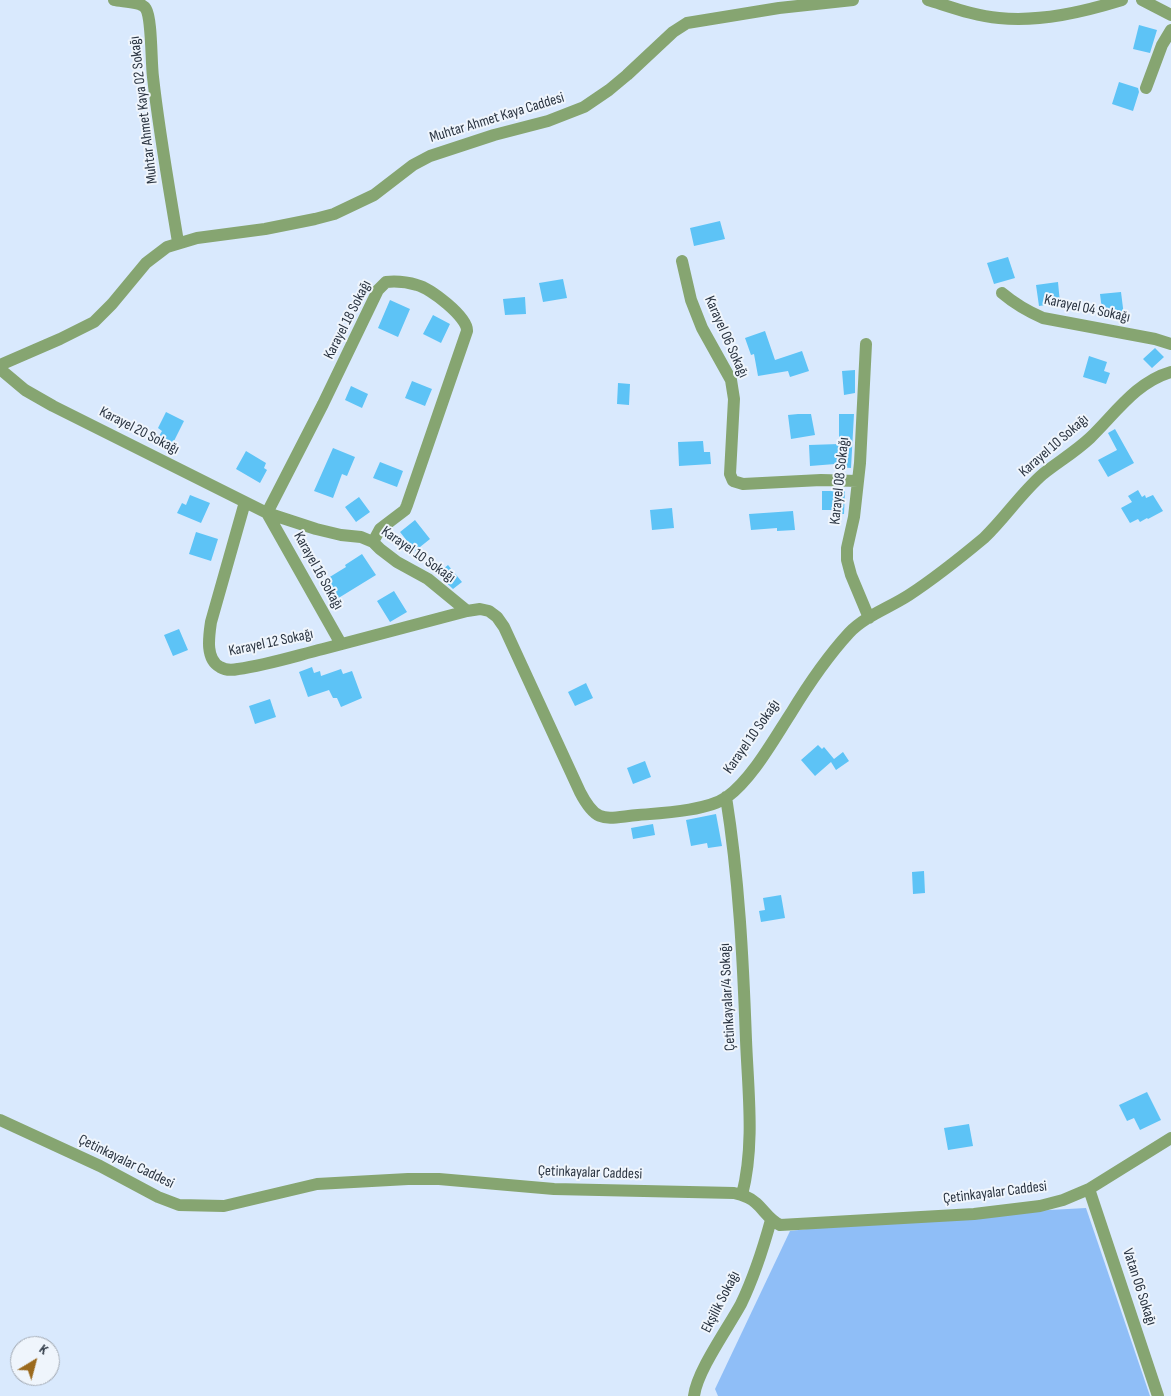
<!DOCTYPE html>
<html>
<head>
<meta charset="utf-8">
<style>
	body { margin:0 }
	#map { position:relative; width:1171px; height:1396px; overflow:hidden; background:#d9e9fd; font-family:"Sofia Sans Condensed",sans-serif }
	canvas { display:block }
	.north { position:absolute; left:10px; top:1336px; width:50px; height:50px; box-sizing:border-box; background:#eff5fc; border:1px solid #a1a8b2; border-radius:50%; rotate:37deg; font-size:14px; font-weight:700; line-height:20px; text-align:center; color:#2b3542 }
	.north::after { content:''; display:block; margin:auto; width:18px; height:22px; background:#9b6a1e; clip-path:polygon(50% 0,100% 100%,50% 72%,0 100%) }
</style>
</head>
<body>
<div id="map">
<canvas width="1171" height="1396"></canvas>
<div class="north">K</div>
</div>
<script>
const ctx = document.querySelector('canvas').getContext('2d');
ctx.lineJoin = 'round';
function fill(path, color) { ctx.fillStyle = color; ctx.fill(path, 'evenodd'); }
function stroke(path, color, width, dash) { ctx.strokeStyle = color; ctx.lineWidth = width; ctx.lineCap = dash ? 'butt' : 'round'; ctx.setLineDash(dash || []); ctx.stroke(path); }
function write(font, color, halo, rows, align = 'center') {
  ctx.font = font + ' "Sofia Sans Condensed",sans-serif'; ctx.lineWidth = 4; ctx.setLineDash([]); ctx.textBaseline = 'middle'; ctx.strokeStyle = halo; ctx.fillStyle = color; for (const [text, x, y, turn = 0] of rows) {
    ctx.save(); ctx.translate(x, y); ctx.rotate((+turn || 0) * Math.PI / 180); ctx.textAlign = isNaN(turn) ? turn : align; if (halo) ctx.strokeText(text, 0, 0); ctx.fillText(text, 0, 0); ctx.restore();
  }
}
fill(new Path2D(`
	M1086 1208 1150 1396H718L715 1389 790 1231 902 1218Z`), '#8fbef7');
fill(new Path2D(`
	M1139 25 1157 30 1150 53 1133 49Z
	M1119 82 1138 88 1139 92 1133 111 1112 104Z
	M720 221 725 239 694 246 690 228Z
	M1008 257 1015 278 994 284 987 263Z
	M563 279 567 298 543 302 539 283Z
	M1058 282 1060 303 1039 306 1036 285Z
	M1121 292 1124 316 1103 318 1100 294Z
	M525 297 526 314 505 315 503 299Z
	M390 300 410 309 398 337 378 328Z
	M433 315 450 324 441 343 423 334Z
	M765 331 775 360 802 351 809 371 790 377 788 371 758 376 754 354 751 355 745 338Z
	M1155 348 1164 357 1152 368 1143 359Z
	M1089 356 1107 362 1104 371 1110 373 1106 384 1083 377Z
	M855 370V393L844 395 842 371Z
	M412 381 432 389 425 406 405 398Z
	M618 383 630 384 629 405 617 404Z
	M351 386 368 394 362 408 345 400Z
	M166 412 184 421 173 443 159 436 162 431 158 428Z
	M798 414H811L815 435 791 439 788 415Z
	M839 414H854L851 468 835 467V464L810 466 809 445 839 444Z
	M1115 429 1134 463 1108 477 1098 460 1117 450 1108 433Z
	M703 441 704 452H710L711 464 679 466 678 442Z
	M333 448 355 457 347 476 342 474 333 498 314 491Z
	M246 451 266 463 264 468 267 470 260 483 236 469Z
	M380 462 403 471 397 487 373 478Z
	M1138 490 1142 497 1145 495 1146 498 1153 495 1163 511 1148 519 1147 518 1140 522 1138 519 1130 523 1121 508 1132 502 1128 496Z
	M822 491H845L844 514H835L834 510H822Z
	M190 495 210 503 201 523 177 513 182 503 186 505Z
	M359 497 370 512 356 522 345 507Z
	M672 508 674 528 652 530 650 510Z
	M793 511 795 530 777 531V528L751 530 749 514Z
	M415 520 430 539 415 551 400 532Z
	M196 532 218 539 211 561 189 554Z
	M362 554 376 575 332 602 320 583 346 567 345 565Z
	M448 565 462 582 453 589 437 574Z
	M394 591 407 612 390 622 377 601Z
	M179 629 188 650 173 656 164 635Z
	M312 667 314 673 320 671 321 676 341 669 343 674 352 671 362 698 341 707 337 698H333L329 690 308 697 299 672Z
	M586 683 593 698 575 706 568 692Z
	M270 699 276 717 255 724 249 706Z
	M818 745 822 749 824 747 834 759 843 752 849 761 836 770 831 762 815 776 801 760Z
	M645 761 651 777 633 784 627 768Z
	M716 814 722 846 708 848 707 843 691 846 686 820Z
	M653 824 655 835 633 839 631 828Z
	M924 871 925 893 913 894 912 872Z
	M781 895 785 918 761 922 759 911 765 910 763 898Z
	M1147 1092 1161 1120 1140 1130 1134 1118 1127 1121 1119 1105Z
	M969 1124 973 1146 948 1150 944 1128Z`), '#5dc3f6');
stroke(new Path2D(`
	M114 0C122 2 142 1 146 9 152 19 151 62 153 77 159 132 169 187 178 242
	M928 0C951 7 975 16 999 18 1041 22 1083 12 1122 0
	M1142 0 1171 15
	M1146 88 1162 45 1171 30
	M682 261 691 300 702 328 731 380 734 399 730 474 733 481 743 484 821 480 858 481
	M1002 293C1015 304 1027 311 1043 318L1155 339 1171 344
	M866 344 860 463 854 517 847 548V560L851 575 869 618
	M0 365 60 339 94 322 112 304 146 263 167 247 197 238 265 229 315 219 334 214 374 195 413 165 430 156 494 135 548 121 584 107 609 90 627 75 673 32 687 23 779 8 853 0
	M0 369 25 390 53 406 267 513 316 529 341 535 361 537 373 542 380 549 397 562 428 579 467 611
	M245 502 211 622C209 636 205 659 220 667 225 670 233 670 238 669 267 665 295 656 323 649 371 636 419 624 467 611L480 609 489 611 497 617 504 627 580 792C597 825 605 818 638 815 662 813 707 811 727 797 752 779 774 739 791 713 808 685 827 657 849 633 865 616 889 608 909 595 935 578 960 558 984 538 1005 518 1021 493 1043 474 1058 462 1075 452 1090 438 1115 414 1136 382 1171 372
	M267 513 323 404 378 290 386 282C396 281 407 282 417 285 430 288 468 317 467 331L407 505 405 510 380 529 373 542
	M267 513 341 644
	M726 797C739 878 743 959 746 1040 748 1091 755 1145 742 1195
	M0 1120 100 1166 158 1197 179 1205 224 1206 317 1184 408 1179H439L554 1189 734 1193C742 1195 750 1197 756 1203 765 1211 769 1220 780 1225L974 1214 1040 1206 1063 1200 1089 1189 1171 1138
	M1089 1189 1158 1396
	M694 1396C697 1371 728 1328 741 1304 754 1277 763 1249 771 1220`), '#86a571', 12);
write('15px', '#2b3542', '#eff5fc', [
	["Muhtar Ahmet Kaya 02 Sokağı",144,110,-97],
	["Muhtar Ahmet Kaya Caddesi",497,118,-17],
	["Karayel 04 Sokağı",1087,309,12],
	["Karayel 18 Sokağı",348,320,-63],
	["Karayel 06 Sokağı",726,337,66],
	["Karayel 20 Sokağı",139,431,27],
	["Karayel 10 Sokağı",1054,446,-41],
	["Karayel 08 Sokağı",840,481,-84],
	["Karayel 10 Sokağı",418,555,35],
	["Karayel 16 Sokağı",318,571,61],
	["Karayel 12 Sokağı",271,643,-12],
	["Karayel 10 Sokağı",752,737,-55],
	["Çetinkayalar/4 Sokağı",728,997,-93],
	["Çetinkayalar Caddesi",126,1162,26],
	["Çetinkayalar Caddesi",590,1173,2],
	["Çetinkayalar Caddesi",995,1193,-7],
	["Vatan 06 Sokağı",1139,1287,72],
	["Ekşilik Sokağı",721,1302,-63]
]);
</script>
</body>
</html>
